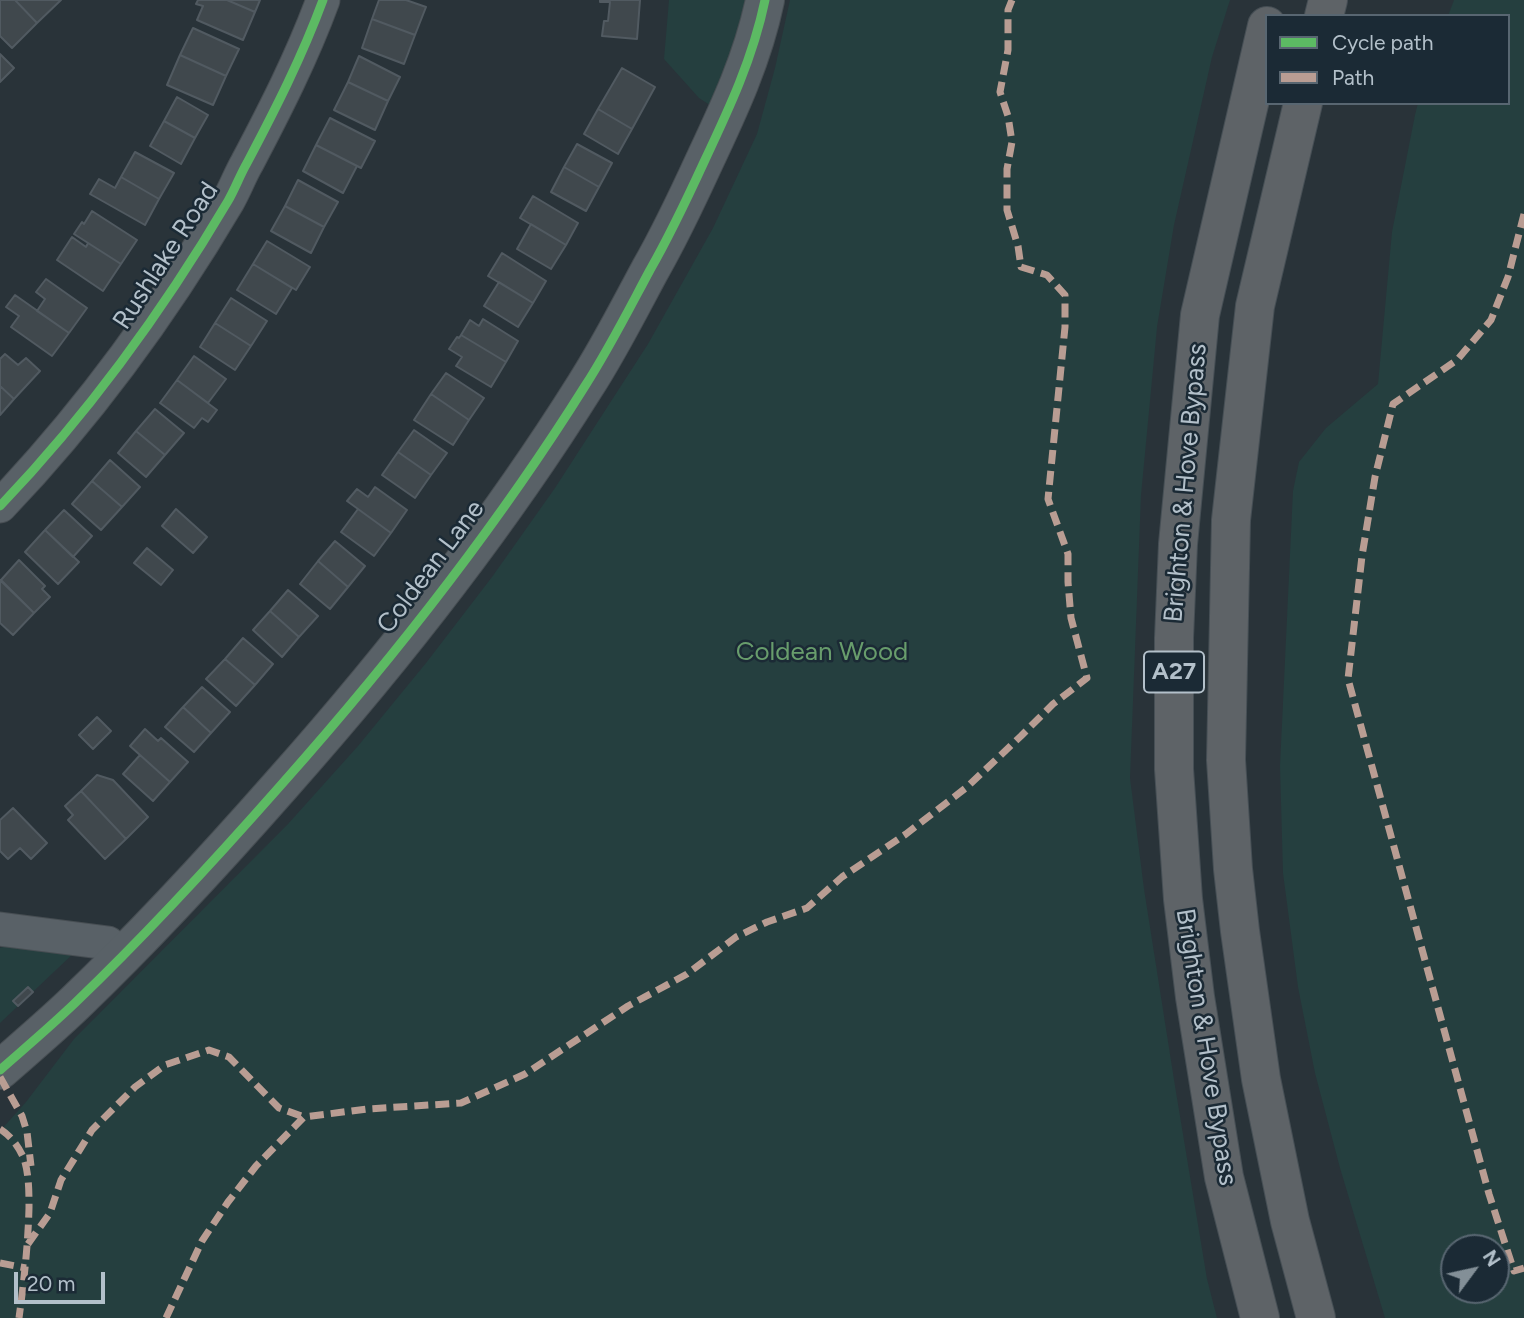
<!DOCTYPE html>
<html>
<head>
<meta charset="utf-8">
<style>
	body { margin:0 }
	#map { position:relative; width:1524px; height:1318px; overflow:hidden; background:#293339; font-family:Figtree,sans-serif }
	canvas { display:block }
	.legend { position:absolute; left:1265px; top:14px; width:245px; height:91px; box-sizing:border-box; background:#1b2a35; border:2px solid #586671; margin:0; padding:9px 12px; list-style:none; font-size:21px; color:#b3c0ca }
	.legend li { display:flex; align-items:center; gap:14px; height:35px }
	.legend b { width:35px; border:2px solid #586671 }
	.north { position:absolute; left:1440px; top:1234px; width:70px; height:70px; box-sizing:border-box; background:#1b2a35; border:2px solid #586671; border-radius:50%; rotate:57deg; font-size:19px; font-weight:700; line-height:28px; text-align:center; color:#b3c0ca }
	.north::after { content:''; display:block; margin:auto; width:24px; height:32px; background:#838f97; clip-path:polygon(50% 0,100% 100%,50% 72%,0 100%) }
	.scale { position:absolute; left:14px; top:1272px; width:91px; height:32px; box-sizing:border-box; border:4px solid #b3c0ca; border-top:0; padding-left:9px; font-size:21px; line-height:24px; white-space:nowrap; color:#b3c0ca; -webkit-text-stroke:5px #1b2a35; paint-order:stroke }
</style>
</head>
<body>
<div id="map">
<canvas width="1524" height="1318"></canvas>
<ul class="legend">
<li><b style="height:9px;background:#5cba63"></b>Cycle path</li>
<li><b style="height:9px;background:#b99d93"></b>Path</li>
</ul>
<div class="north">N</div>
<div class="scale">20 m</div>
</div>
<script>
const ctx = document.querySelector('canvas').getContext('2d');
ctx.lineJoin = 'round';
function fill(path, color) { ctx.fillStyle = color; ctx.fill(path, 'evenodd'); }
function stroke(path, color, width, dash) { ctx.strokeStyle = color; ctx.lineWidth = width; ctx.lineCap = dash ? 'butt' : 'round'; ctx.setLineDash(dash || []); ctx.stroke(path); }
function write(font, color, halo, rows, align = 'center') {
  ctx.font = font + ' Figtree,sans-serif'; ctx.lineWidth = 5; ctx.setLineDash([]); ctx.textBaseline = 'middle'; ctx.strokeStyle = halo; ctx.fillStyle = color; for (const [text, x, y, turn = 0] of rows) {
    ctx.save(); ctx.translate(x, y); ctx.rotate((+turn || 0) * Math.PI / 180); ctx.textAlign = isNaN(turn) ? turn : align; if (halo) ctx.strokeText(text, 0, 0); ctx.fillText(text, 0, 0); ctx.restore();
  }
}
fill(new Path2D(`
	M669 0H749L716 109 699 98 664 59Z
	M790 0H1230L1212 57 1174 225 1157 327 1141 495 1130 778 1144 889 1175 1086 1207 1279 1217 1318H0V1131L26 1102 74 1039 288 824 358 746 426 663 492 577 555 488 648 344 713 228 757 134 775 68Z
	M1454 0H1524V1318H1385L1340 1168 1315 1073 1298 987 1283 873 1280 766 1293 491 1299 462 1326 428 1378 384 1392 232 1415 115 1418 103H1508V16H1448ZM1454 1248H1496V1290H1454Z
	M12 943 75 952 0 1023V948Z`), '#253f3f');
const building = new Path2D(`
	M0 0H15L37 23 12 48 0 36Z
	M15 0H61L37 23Z
	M198 0H227L255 12 243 40 197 20 203 6 196 4Z
	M227 0H260L255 12Z
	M379 0H406L426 7 415 35 372 19Z
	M600 0H640L637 39 602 36 604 21H608L610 2H600Z
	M372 19 415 35 404 64 362 48Z
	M193 28 239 49 226 76 180 55Z
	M0 54 14 68 0 82Z
	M180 55 226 76 213 105 167 85Z
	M359 56 400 77 388 101 348 82Z
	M622 68 655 87 632 129 598 109Z
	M348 82 388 101 375 130 334 110Z
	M177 97 208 115 195 138 164 121Z
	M598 109 632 129 618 154 584 134Z
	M330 118 375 141 361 168 316 145Z
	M164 121 195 138 181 164 150 146Z
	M577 144 612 163 599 187 564 167Z
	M316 145 357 166 343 193 303 171Z
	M135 152 174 173 159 199 121 177Z
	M564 167 599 187 586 211 551 192Z
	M121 177 159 199 145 225 90 194 99 179 115 188Z
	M298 180 338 202 324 227 285 206Z
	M533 196 578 223 566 245 520 218Z
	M285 206 324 227 311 253 271 231Z
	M92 211 137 240 121 264 74 234 82 222 84 224Z
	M531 224 566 245 551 269 517 249Z
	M72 237 86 247 88 243 121 264 103 291 57 260Z
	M267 241 310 267 296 290 253 264Z
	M502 253 546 281 533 303 488 276Z
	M253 264 292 288 276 314 237 290Z
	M46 279 87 308 69 333 37 311 45 299 36 292Z
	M499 282 533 303 518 327 484 306Z
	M15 295 69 333 52 356 11 327 19 316 6 307Z
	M231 298 267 321 251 346 215 323Z
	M483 319 518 341 506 362 461 335 470 320 479 326Z
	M215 323 251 346 235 370 200 347Z
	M461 335 506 362 491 387 456 366 462 357 449 349 457 337 459 338Z
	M5 354 18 365 26 358 40 371 14 399 0 386V359Z
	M194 356 226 379 208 403 177 380Z
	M446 373 484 398 469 420 431 394Z
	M177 380 217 410 208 422 202 418 194 428 160 403Z
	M0 386 14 399 0 415Z
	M431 394 469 420 453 445 414 420Z
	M155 409 184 433 165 455 136 431Z
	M414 430 447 453 431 475 398 452Z
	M136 431 165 455 146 477 118 453Z
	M398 452 431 475 415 498 382 475Z
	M110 460 140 487 122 507 92 481Z
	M92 481 122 507 101 530 72 504Z
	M375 487 407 510 391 533 347 501 357 489 368 497Z
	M176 509 207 537 193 553 162 526Z
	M358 509 391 533 374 556 341 532Z
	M64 510 92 536 73 557 45 530Z
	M45 530 79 562 58 584 25 552Z
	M335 541 365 566 348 587 318 561Z
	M147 548 173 570 161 585 134 563Z
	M19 560 45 586 42 589 50 597 34 613 1 580Z
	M318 561 348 587 330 609 300 584Z
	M0 580 34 613 13 635 0 623Z
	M288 590 318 616 299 637 270 611Z
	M270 611 299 637 282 657 253 630Z
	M243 638 273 664 255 685 225 659Z
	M225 659 255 685 236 706 206 679Z
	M202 687 230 712 211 733 183 707Z
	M183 707 211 733 194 752 165 727Z
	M97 717 111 731 93 749 79 735Z
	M145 729 158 741 161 738 188 762 170 782 130 746Z
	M140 755 170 782 153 801 123 774Z
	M97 775 113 780 148 817 126 839 81 791Z
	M81 791 126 839 105 859 68 820 73 815 65 806Z
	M13 808 47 843 31 859 20 848 8 859 0 851V820Z
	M28 987 33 992 18 1006 13 1001Z`);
fill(building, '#40484d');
stroke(building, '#515a61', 2);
const minor = new Path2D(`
	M0 506C88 414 163 311 228 201 235 189 240 175 247 163 275 110 302 57 323 0
	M0 929 108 943 122 957`);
const tertiary = new Path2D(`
	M0 1070C25 1048 51 1026 75 1003 147 934 215 860 281 785 392 660 496 528 585 386 609 349 629 309 650 270 670 235 687 199 704 162 729 109 753 58 765 0`);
const trunk = new Path2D(`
	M1324 16 1328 0
	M1303 103 1255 306 1231 520 1226 760 1233 869 1240 931 1261 1079 1290 1221 1316 1318
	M1260 1318 1224 1177 1195 997 1183 899 1174 769V638L1178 544 1200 315 1267 26`);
stroke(minor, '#474e53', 35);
stroke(tertiary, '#474e53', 40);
stroke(trunk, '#464f55', 40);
stroke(minor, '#596167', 33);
stroke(tertiary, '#596167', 38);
stroke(trunk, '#5e6367', 38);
stroke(new Path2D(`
	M1524 214 1508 277 1491 320 1457 360 1393 404 1375 477 1362 556 1348 679 1489 1194 1514 1271 1524 1268
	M0 1077 22 1116 27 1132 31 1166
	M0 1129C11 1136 19 1147 24 1159 29 1174 29 1192 29 1208 28 1245 24 1281 19 1318
	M28 1244 50 1213 61 1180 92 1130 135 1087 165 1065 209 1050 229 1057 279 1108 304 1117
	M0 1263 26 1268
	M166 1318 202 1241 228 1202 256 1166 304 1117 367 1109 461 1103 525 1074 628 1006 687 974 736 937 767 922 807 908 842 877 906 834 967 787 1021 736 1053 704 1087 678 1071 618 1068 582V554L1048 499 1065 327V295L1047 275 1021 267 1018 246 1007 210V169L1012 142 1008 116 1000 92 1008 50V10L1012 0`), '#b99d93', 7, [14, 7]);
stroke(new Path2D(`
	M0 506C88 414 163 311 228 201 235 189 240 175 247 163 275 110 302 57 323 0
	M0 1070C25 1048 51 1026 75 1003 147 934 215 860 281 785 392 660 496 528 585 386 609 349 629 309 650 270 670 235 687 199 704 162 729 109 753 58 765 0`), '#5cba63', 9);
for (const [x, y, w] of [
	[1174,672,60]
]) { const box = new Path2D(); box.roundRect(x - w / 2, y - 20.5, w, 41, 5); ctx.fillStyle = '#1b2a35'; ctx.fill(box); stroke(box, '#b3c0ca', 2); }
write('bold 24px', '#b3c0ca', null, [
	["A27",1174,672]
]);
write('26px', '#b3c0ca', '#1b2a35', [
	["Rushlake Road",166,256,-57],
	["Brighton & Hove Bypass",1186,483,-85],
	["Coldean Lane",431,567,-53],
	["Brighton & Hove Bypass",1206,1047,81]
]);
write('26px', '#689d6c', '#1b2a35', [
	["Coldean Wood",822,652]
]);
</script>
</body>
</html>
